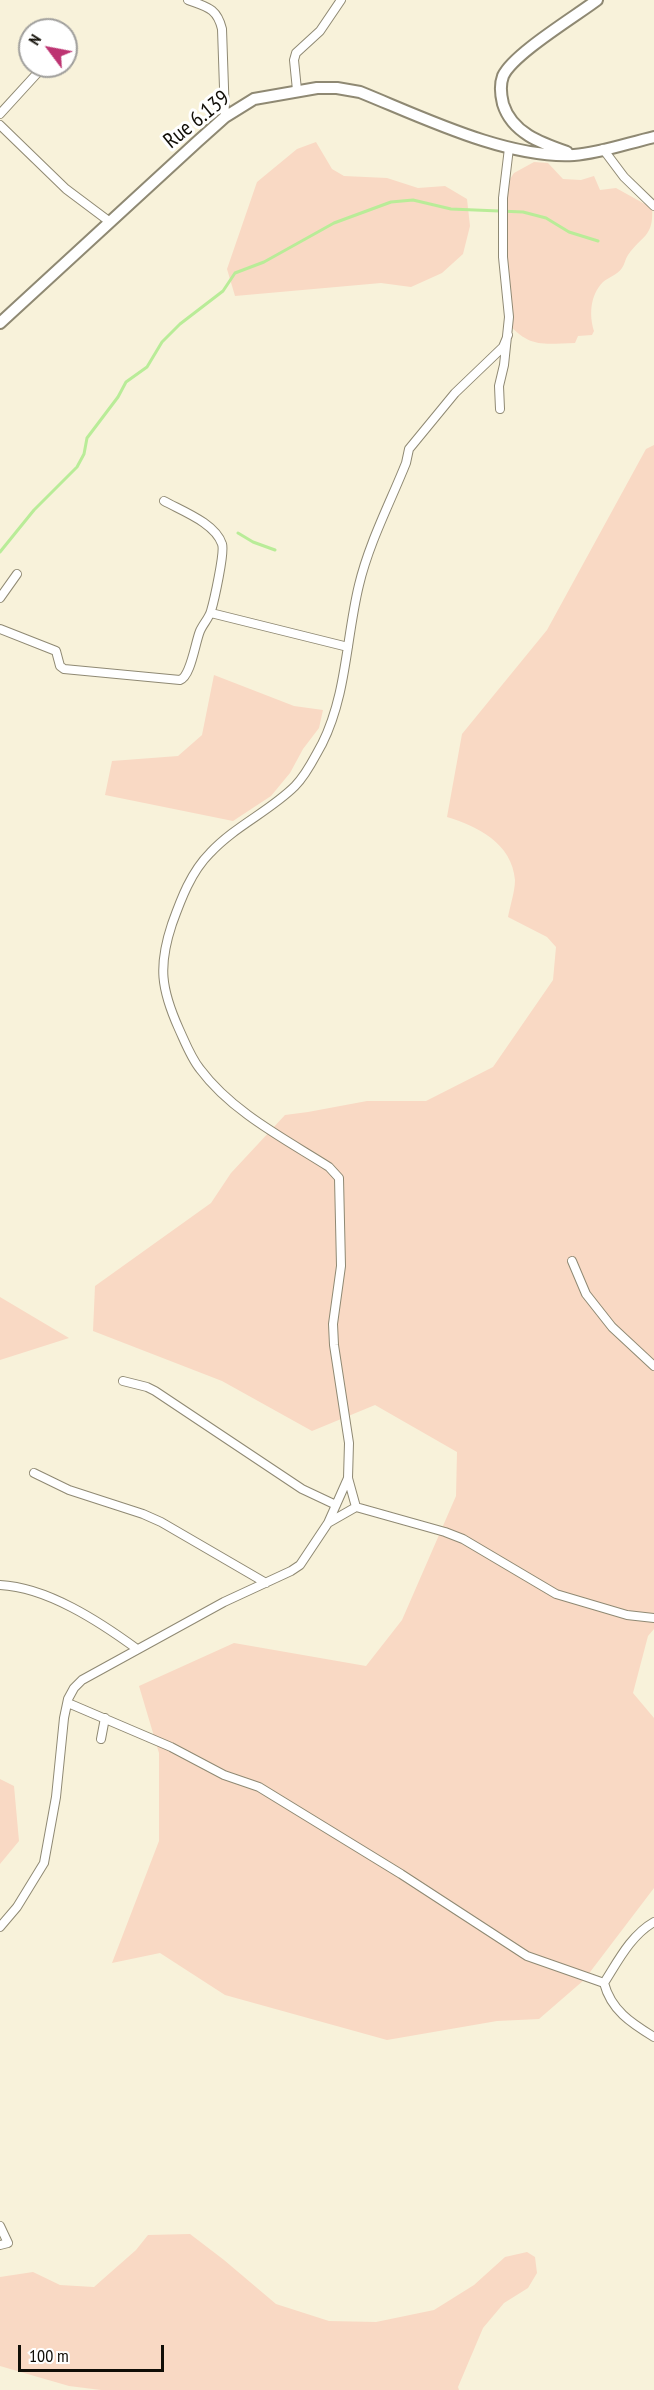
<!DOCTYPE html>
<html>
<head>
<meta charset="utf-8">
<style>
	body { margin:0 }
	#map { position:relative; width:654px; height:2390px; overflow:hidden; background:#f8f2da; font-family:"PT Sans Narrow",sans-serif }
	canvas { display:block }
	.north { position:absolute; left:18px; top:18px; width:60px; height:60px; box-sizing:border-box; background:#fff; border:2px solid #a09f9c; border-radius:50%; rotate:302deg; font-size:16px; font-weight:700; line-height:24px; text-align:center; color:#110e07 }
	.north::after { content:''; display:block; margin:auto; width:21px; height:27px; background:#bd3472; clip-path:polygon(50% 0,100% 100%,50% 72%,0 100%) }
	.scale { position:absolute; left:18px; top:2345px; width:146px; height:27px; box-sizing:border-box; border:3px solid #110e07; border-top:0; padding-left:8px; font-size:18px; line-height:21px; white-space:nowrap; color:#110e07; -webkit-text-stroke:4px #fff; paint-order:stroke }
</style>
</head>
<body>
<div id="map">
<canvas width="654" height="2390"></canvas>
<div class="north">N</div>
<div class="scale">100 m</div>
</div>
<script>
const ctx = document.querySelector('canvas').getContext('2d');
ctx.lineJoin = 'round';
function fill(path, color) { ctx.fillStyle = color; ctx.fill(path, 'evenodd'); }
function stroke(path, color, width, dash) { ctx.strokeStyle = color; ctx.lineWidth = width; ctx.lineCap = dash ? 'butt' : 'round'; ctx.setLineDash(dash || []); ctx.stroke(path); }
function write(font, color, halo, rows, align = 'center') {
  ctx.font = font + ' "PT Sans Narrow",sans-serif'; ctx.lineWidth = 6; ctx.setLineDash([]); ctx.textBaseline = 'middle'; ctx.strokeStyle = halo; ctx.fillStyle = color; for (const [text, x, y, turn = 0] of rows) {
    ctx.save(); ctx.translate(x, y); ctx.rotate((+turn || 0) * Math.PI / 180); ctx.textAlign = isNaN(turn) ? turn : align; if (halo) ctx.strokeText(text, 0, 0); ctx.fillText(text, 0, 0); ctx.restore();
  }
}
fill(new Path2D(`
	M316 142 332 169 344 176 387 178 418 188 445 186 467 199 470 226 463 254 442 273 411 287 381 283 235 296 227 269 257 182 297 149Z
	M534 162 548 163 563 179 581 180 594 176 600 190 616 188 652 208C654 237 642 235 628 255 625 259 625 264 622 268 617 275 609 277 603 282 590 295 589 315 594 331L592 335 578 336 575 343C540 344 529 348 505 320L508 243 504 188 514 173Z
	M654 445V1629L648 1636 633 1693 654 1718V1888L584 1980 539 2019 497 2021 387 2040 225 1995 160 1953 112 1963 159 1841V1753L139 1686 234 1643 366 1666 402 1620 456 1496 457 1452 375 1405 312 1431 222 1381 93 1331 95 1286 211 1203 231 1173 285 1115 308 1112 367 1101H426L493 1067 553 980 556 947 547 937 508 917C510 906 515 891 515 880 512 843 477 826 447 817L462 734 547 630 646 449Z
	M214 675 294 706 323 710 319 728 303 749 290 773 271 796 233 821 105 795 112 761 178 756 202 735Z
	M0 1297 69 1338 0 1360Z
	M0 1779 14 1786 19 1841 0 1864Z
	M190 2234 224 2260 276 2304 329 2321 376 2322 434 2310 474 2285 505 2257 527 2252 535 2257 537 2273 528 2288 504 2303 483 2328 458 2387 459 2390H101L69 2386 0 2366V2277L33 2272 60 2285 94 2287 136 2250 148 2235Z`), '#f9d9c4');
stroke(new Path2D(`
	M238 533 253 542 275 550
	M0 552 34 510 77 467 84 454 87 438 118 397 126 382 147 367 162 342 180 324 223 291 235 273 264 262 334 223 391 202 413 200 451 209 523 212 546 218 569 232 598 241`), '#b9ec98', 3);
const street = new Path2D(`
	M188 0C207 7 217 8 222 29L225 117
	M297 90 294 60 296 53 320 31 341 0
	M0 114 42 68
	M0 125 66 189 110 222
	M603 149 624 177 654 206
	M500 409 499 386 504 365 509 317 503 257V198L509 148
	M0 598 17 574
	M211 613 348 647
	M0 629 56 651 60 666 64 669 180 680C191 676 195 643 200 631 203 624 209 618 211 611 214 601 225 552 222 544 215 523 182 511 164 501
	M572 1261 586 1294 612 1327 654 1366
	M123 1381 147 1387 155 1391 302 1489 336 1505
	M34 1473 69 1490 143 1514 161 1522 266 1583
	M356 1507 348 1478 349 1443 334 1345 333 1324 341 1266 339 1178 329 1167C285 1139 232 1112 200 1069 191 1058 185 1042 179 1029 161 989 158 966 172 924 181 899 191 872 210 853 235 826 270 811 295 786 307 774 314 758 322 744 347 694 346 638 359 585 369 543 390 503 406 463L409 449 455 393 503 347 508 335
	M328 1523 348 1478
	M0 1585C47 1587 100 1622 137 1649
	M68 1703 171 1747 224 1775 259 1787 401 1874 527 1956 604 1983
	M101 1739 105 1718
	M654 1922C631 1935 618 1961 604 1983 611 2010 631 2023 654 2037
	M0 1927 17 1907 44 1863 56 1797 64 1718 68 1699 74 1688 82 1680 224 1602 291 1571 300 1565 328 1523 356 1507 445 1532 463 1539 556 1594 627 1615 654 1618
	M0 2226 8 2243 0 2245`);
const secondary = new Path2D(`
	M567 152C541 143 512 133 503 104 501 96 500 84 503 76 513 54 576 16 597 0
	M0 323 197 142 225 117 254 99 317 88H337L360 92C422 117 507 159 574 155 601 153 628 143 654 137`);
stroke(street, '#8f8973', 10);
stroke(secondary, '#8f8973', 14);
stroke(street, '#fff', 8);
stroke(secondary, '#fff', 10);
write('22px', '#110e07', '#fff', [
	["Rue 6.139",197,120,-39]
]);
</script>
</body>
</html>
